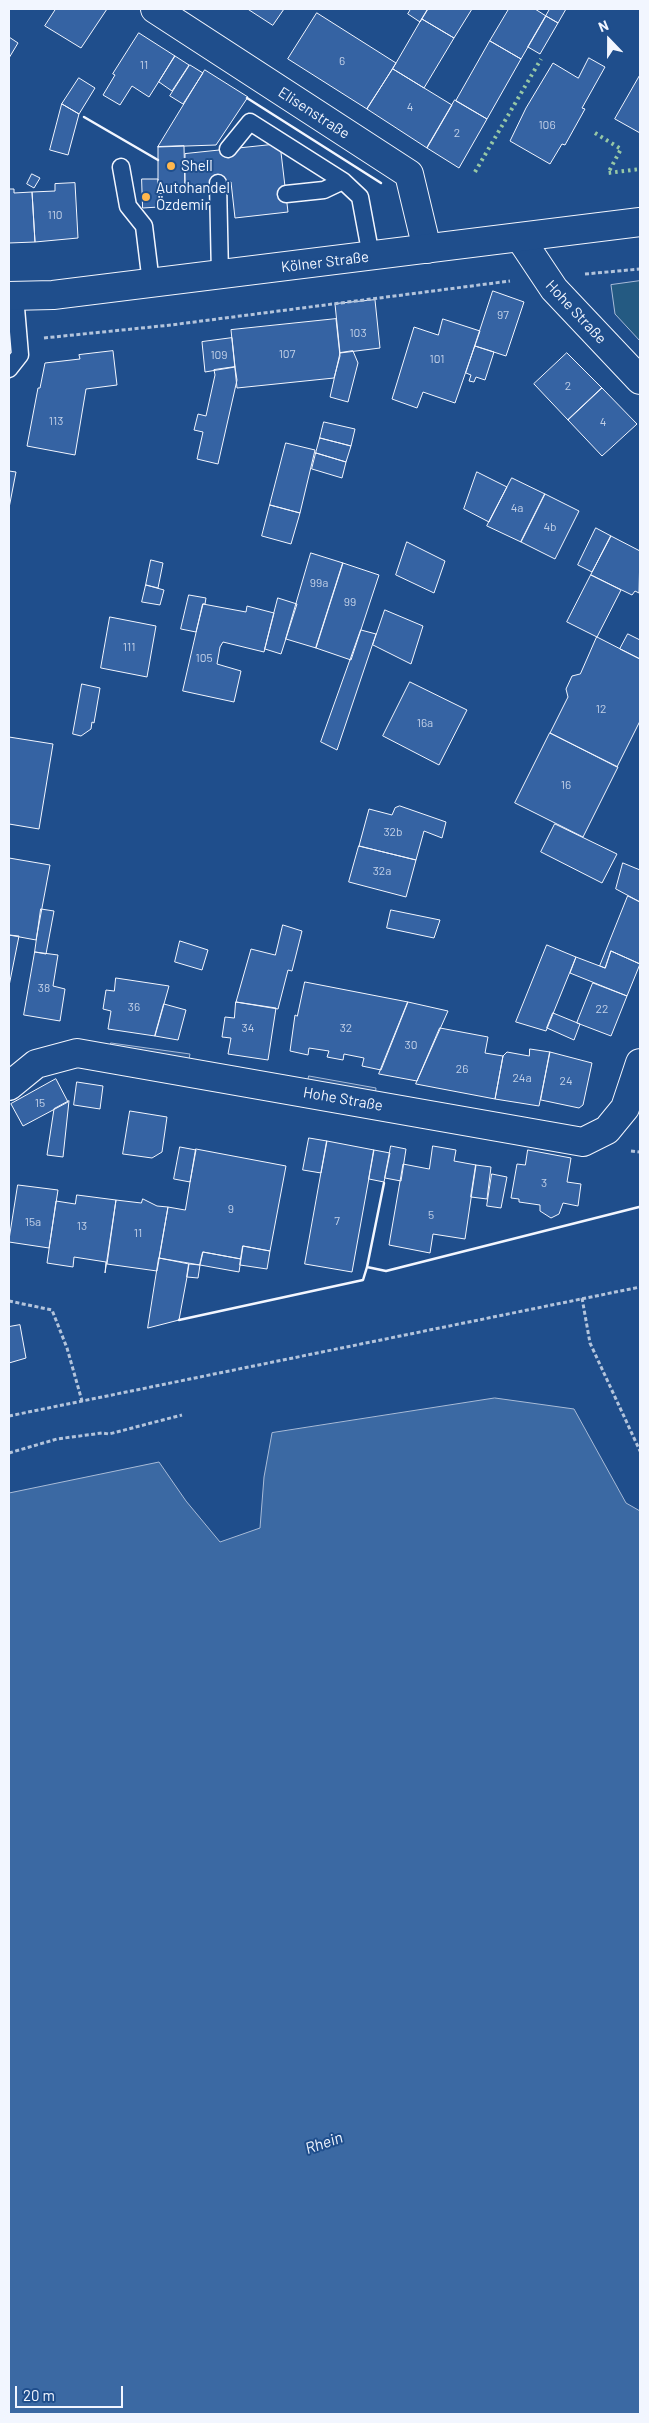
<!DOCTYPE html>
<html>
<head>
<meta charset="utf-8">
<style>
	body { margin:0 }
	#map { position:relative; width:649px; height:2423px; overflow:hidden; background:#1f4e8c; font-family:Barlow,sans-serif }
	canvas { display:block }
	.frame { position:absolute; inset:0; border:10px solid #f2f6ff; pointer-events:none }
	.north { position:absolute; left:584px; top:15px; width:50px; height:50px; -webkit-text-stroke:4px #1f4e8c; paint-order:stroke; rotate:338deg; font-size:14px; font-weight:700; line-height:20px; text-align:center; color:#f2f6ff }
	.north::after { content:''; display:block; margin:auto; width:18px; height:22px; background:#f2f6ff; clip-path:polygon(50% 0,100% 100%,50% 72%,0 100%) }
	.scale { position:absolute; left:15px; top:2386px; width:108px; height:22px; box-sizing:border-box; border:2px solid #f2f6ff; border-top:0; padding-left:6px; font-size:15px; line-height:18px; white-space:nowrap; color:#f2f6ff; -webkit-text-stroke:4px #1f4e8c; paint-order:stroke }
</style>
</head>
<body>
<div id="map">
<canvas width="649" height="2423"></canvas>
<div class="frame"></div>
<div class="north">N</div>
<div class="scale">20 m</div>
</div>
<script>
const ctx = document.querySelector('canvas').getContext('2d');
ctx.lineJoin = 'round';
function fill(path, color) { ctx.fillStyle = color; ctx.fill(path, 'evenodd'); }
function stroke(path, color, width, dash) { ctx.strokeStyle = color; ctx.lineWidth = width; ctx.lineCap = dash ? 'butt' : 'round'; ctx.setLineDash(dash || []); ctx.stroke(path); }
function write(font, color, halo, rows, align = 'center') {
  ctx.font = font + ' Barlow,sans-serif'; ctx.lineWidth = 4; ctx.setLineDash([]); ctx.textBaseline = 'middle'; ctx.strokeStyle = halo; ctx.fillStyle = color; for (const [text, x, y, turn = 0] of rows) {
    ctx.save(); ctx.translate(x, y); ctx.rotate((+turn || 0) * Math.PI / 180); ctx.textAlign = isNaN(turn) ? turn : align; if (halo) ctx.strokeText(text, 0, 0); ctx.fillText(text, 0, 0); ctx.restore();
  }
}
const green = new Path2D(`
	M640 281V341L615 314 611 285Z`);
fill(green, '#245a82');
stroke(green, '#a8bbd7', 1);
const parking = new Path2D(`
	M111 1043 190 1054 188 1064 109 1052Z
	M309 1076 376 1088 375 1097 307 1086Z`);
fill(parking, '#305b95');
stroke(parking, '#a8bbd7', 1);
const water = new Path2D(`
	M495 1398 574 1409 626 1503 640 1511V2414H9V1493L159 1462 186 1501 220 1542 260 1528 264 1477 272 1433Z`);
fill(water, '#3b69a3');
stroke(water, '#a8bbd7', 1);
const building = new Path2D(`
	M56 9H107L81 48 45 26Z
	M248 9H284L273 25Z
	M411 9H428L420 22 408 14Z
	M428 9H472L454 38 422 19Z
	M509 9H535L546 16 521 59 490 41Z
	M550 9H566L558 23 546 16Z
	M317 13 396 63 367 109 288 59Z
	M546 16 558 23 540 54 528 47Z
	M422 19 454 38 424 88 393 69Z
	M139 33 175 56 149 97 132 86 120 105 103 95 115 75 113 74Z
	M9 37 18 43 9 58Z
	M490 41 521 59 487 119 456 101Z
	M175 56 189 65 172 91 159 82Z
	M589 58 605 67 582 108 585 109 565 145 562 144 550 164 510 141 526 108 553 63 578 78Z
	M190 65 203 73 183 104 170 96Z
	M393 69 452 105 427 148 367 109Z
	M205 70 248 97 216 145 158 147Z
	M640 75V133L615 119Z
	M79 78 95 88 79 114 62 104Z
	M455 100 487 119 459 168 427 148Z
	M62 104 79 114 68 155 50 150Z
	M280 144 288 212 235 218 231 182 185 187V154Z
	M184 146 185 191 158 194V147Z
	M32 174 40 178 34 188 27 184Z
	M142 179H158L159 207 143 208Z
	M75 183 78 238 35 242 32 192 55 191V184Z
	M9 189H14V193L32 192 35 242 9 243Z
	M493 291 524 302 506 356 475 346Z
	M375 300 380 348 340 353 335 304Z
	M336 319 340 356 334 378 237 388 231 330Z
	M443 319 480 331 455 403 423 392 417 408 392 399 414 327 438 335Z
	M232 338 235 367 205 372 202 342Z
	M475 346 494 352 485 380 476 377 474 382 469 381 471 375 466 373Z
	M113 351 117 385 86 389 75 455 27 446 38 388H40L45 363 80 359 79 355Z
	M353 351 358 363 348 402 330 397 340 353Z
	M567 353 602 388 568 420 534 384Z
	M235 367 237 380 218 464 197 459 203 432 194 430 198 414 206 416 215 375 214 370Z
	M602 388 637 424 602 456 568 420Z
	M324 422 355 429 351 446 320 438Z
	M320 438 351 446 346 462 316 453Z
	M286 443 315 450 300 513 270 505Z
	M316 453 346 462 342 478 312 469Z
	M9 471 16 472 9 508Z
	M477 472 507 487 489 522 464 509Z
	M512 478 545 494 521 542 487 526Z
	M545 494 579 511 555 559 521 542Z
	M270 505 300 513 291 544 262 536Z
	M596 528 611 536 592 572 578 565Z
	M611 536 640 551 639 593 635 591 632 595 591 575Z
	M407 542 445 561 434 593 396 575Z
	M311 553 343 563 316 648 286 639Z
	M151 560 163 563 158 588 146 585Z
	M343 563 379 575 351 660 316 648Z
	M591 575 621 590 597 637 567 622Z
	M146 585 164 590 160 605 142 602Z
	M189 595 206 598 205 604H203L196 632 181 629Z
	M278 598 297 604 281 654 265 649Z
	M203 604 246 612 247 606 274 613 264 652 223 642 220 647 217 664 241 671 234 702 183 691Z
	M385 610 423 626 411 664 373 645Z
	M110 617 156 626 147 677 101 668Z
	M361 630 376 634 337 750 321 742Z
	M628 634 640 640V659L620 649Z
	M597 637 640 659V721L617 767 550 733 568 697 566 689 572 676 580 674Z
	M410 682 467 710 439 765 383 736Z
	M82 684 100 688 94 723 92 722 91 729 81 736 73 734Z
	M550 733 618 767 583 837 515 803Z
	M9 737 53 744 39 829 9 824Z
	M400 806 446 822 442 838 424 831 416 860 359 846 369 809 392 815 395 808Z
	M555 824 617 854 602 883 541 852Z
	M359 846 416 860 406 897 349 882Z
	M9 858 50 865 36 940 9 935Z
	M623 863 640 870V902L616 889Z
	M628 896 640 902V964L611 951 605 968 600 966Z
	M41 909 54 911 46 954 35 952Z
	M391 910 440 920 434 938 387 928Z
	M283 925 302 931 292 971 288 970 278 1009 236 1002 251 949 275 955Z
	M9 935 19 936 9 986Z
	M180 941 208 950 202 970 175 962Z
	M547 945 576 957 546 1031 516 1022Z
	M611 951 640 964 627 996 570 973 576 957 605 968Z
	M35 952 58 955 53 986 65 989 60 1021 24 1015Z
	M116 978 169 986 155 1036 108 1029 111 1011 103 1009 106 990 114 991Z
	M305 982 408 1002 381 1070 362 1066 364 1058 344 1054 343 1060 327 1057 329 1051 309 1048 308 1055 290 1051 295 1015 297 1016Z
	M593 983 627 996 611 1036 577 1023Z
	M236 1002 276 1008 268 1060 228 1054 231 1038 222 1037 225 1017 234 1018Z
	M408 1002 448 1011 417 1081 379 1074Z
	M164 1004 186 1010 178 1040 155 1036Z
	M553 1013 580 1024 574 1040 547 1028Z
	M440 1028 488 1037 485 1053 503 1056 495 1099 416 1084Z
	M530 1049 550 1052 539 1106 495 1099 503 1056 507 1052 529 1056Z
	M550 1052 592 1063 583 1105 579 1108 541 1100Z
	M56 1079 68 1102 23 1126 11 1104Z
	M77 1082 103 1086 100 1109 74 1105Z
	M69 1101 63 1157 47 1155 54 1109Z
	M130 1111 167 1117 162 1152 152 1158 123 1154Z
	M309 1138 327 1141 321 1173 303 1170Z
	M327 1141 374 1150 352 1272 305 1264Z
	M391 1146 406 1149 401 1181 385 1178Z
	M433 1146 456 1150 454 1161 476 1165 465 1239 433 1234 430 1253 389 1245 403 1164 429 1169Z
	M180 1147 196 1150 190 1182 174 1179Z
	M196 1149 286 1166 270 1251 243 1246 241 1259 203 1252 200 1265 159 1258 168 1207 185 1210Z
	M374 1150 390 1153 384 1182 369 1179Z
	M528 1150 571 1158 567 1182 581 1184 578 1206 563 1203 559 1214 551 1218 540 1211V1205L519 1202V1199L511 1198 517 1164 525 1165Z
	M476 1165 491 1167 487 1199 471 1197Z
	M492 1174 507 1177 501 1208 487 1206Z
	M18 1185 58 1190 49 1248 9 1242Z
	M77 1195 116 1200 105 1273 106 1262 74 1257 73 1267 47 1263 56 1201 75 1204Z
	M143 1199 157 1206 168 1207 157 1271 107 1264 116 1200 141 1203Z
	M243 1246 270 1251 267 1269 240 1265Z
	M203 1252 241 1259 239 1272 200 1265Z
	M159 1258 189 1264 187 1277 179 1320 148 1328Z
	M189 1264 200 1265 198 1278 187 1277Z
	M20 1325 26 1358 9 1363V1327Z`);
fill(building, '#3563a3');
stroke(building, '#f2f6ff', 1);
const service = new Path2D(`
	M228 149 250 122 343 181 360 197 371 256
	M121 167 128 206 144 226 151 283
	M218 183 220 275
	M286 194 324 190 343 181
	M9 369 20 355 15 296`);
const minor = new Path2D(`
	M155 9 409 174 427 249
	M520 238 554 289 640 380
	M9 1086 36 1064 77 1053 583 1142 607 1130 625 1108 640 1063`);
const secondary = new Path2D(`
	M9 296 53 295 640 222`);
stroke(service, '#f2f6ff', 19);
stroke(minor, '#f2f6ff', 30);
stroke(secondary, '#f2f6ff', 30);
stroke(new Path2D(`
	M585 274 640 269
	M44 338 171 325 510 281
	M631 1151 640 1152
	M582 1298 590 1343 640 1451
	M9 1301 52 1310 67 1348 82 1401
	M9 1416 640 1287
	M9 1453 57 1439 102 1433 109 1434 182 1415`), '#b3c4dc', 3, [4, 2.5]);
stroke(service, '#1f4e8c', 16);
stroke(minor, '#1f4e8c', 28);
stroke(secondary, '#1f4e8c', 28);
stroke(new Path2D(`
	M595 133 621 149 608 173 640 169
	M475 172 541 59`), '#97c8a6', 4, [2.5, 4]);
stroke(new Path2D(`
	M247 98 381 183
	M84 117 158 160
	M367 1267 384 1183
	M179 1320 363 1280 367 1267 386 1271 639 1207`), '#f2f6ff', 2.5);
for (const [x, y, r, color] of [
	[171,166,5,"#ffb74d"],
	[146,197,5,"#ffb74d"]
]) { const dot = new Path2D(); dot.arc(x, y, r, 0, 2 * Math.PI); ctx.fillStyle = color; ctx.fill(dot); stroke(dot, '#1f4e8c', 2); }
write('12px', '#c3d1e8', null, [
	["6",342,61],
	["11",144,65],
	["4",410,107],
	["106",547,125],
	["2",457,133],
	["110",55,215],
	["97",503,315],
	["103",358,333],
	["107",287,354],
	["109",219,355],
	["101",437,359],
	["2",568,386],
	["113",56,421],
	["4",603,422],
	["4a",517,508],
	["4b",550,527],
	["99a",319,583],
	["99",350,602],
	["111",129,647],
	["105",204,658],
	["12",601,709],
	["16a",425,723],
	["16",566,785],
	["32b",393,832],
	["32a",382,871],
	["38",44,988],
	["36",134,1007],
	["22",602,1009],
	["34",248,1028],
	["32",346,1028],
	["30",411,1045],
	["26",462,1069],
	["24a",522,1078],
	["24",566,1081],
	["15",40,1103],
	["3",544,1183],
	["9",231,1209],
	["5",431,1215],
	["7",337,1221],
	["15a",33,1222],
	["13",82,1226],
	["11",138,1233]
]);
write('15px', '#f2f6ff', '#1f4e8c', [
	["Elisenstraße",314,113,33],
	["Kölner Straße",325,262,-7],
	["Hohe Straße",576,312,47],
	["Hohe Straße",343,1099,10]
]);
write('15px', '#f2f6ff', '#1f4e8c', [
	["Shell",181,166],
	["Autohandel",156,188],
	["Özdemir",156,205]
], 'left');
write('italic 16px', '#f2f6ff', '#1f4e8c', [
	["Rhein",324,2143,-19]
]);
</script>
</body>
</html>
